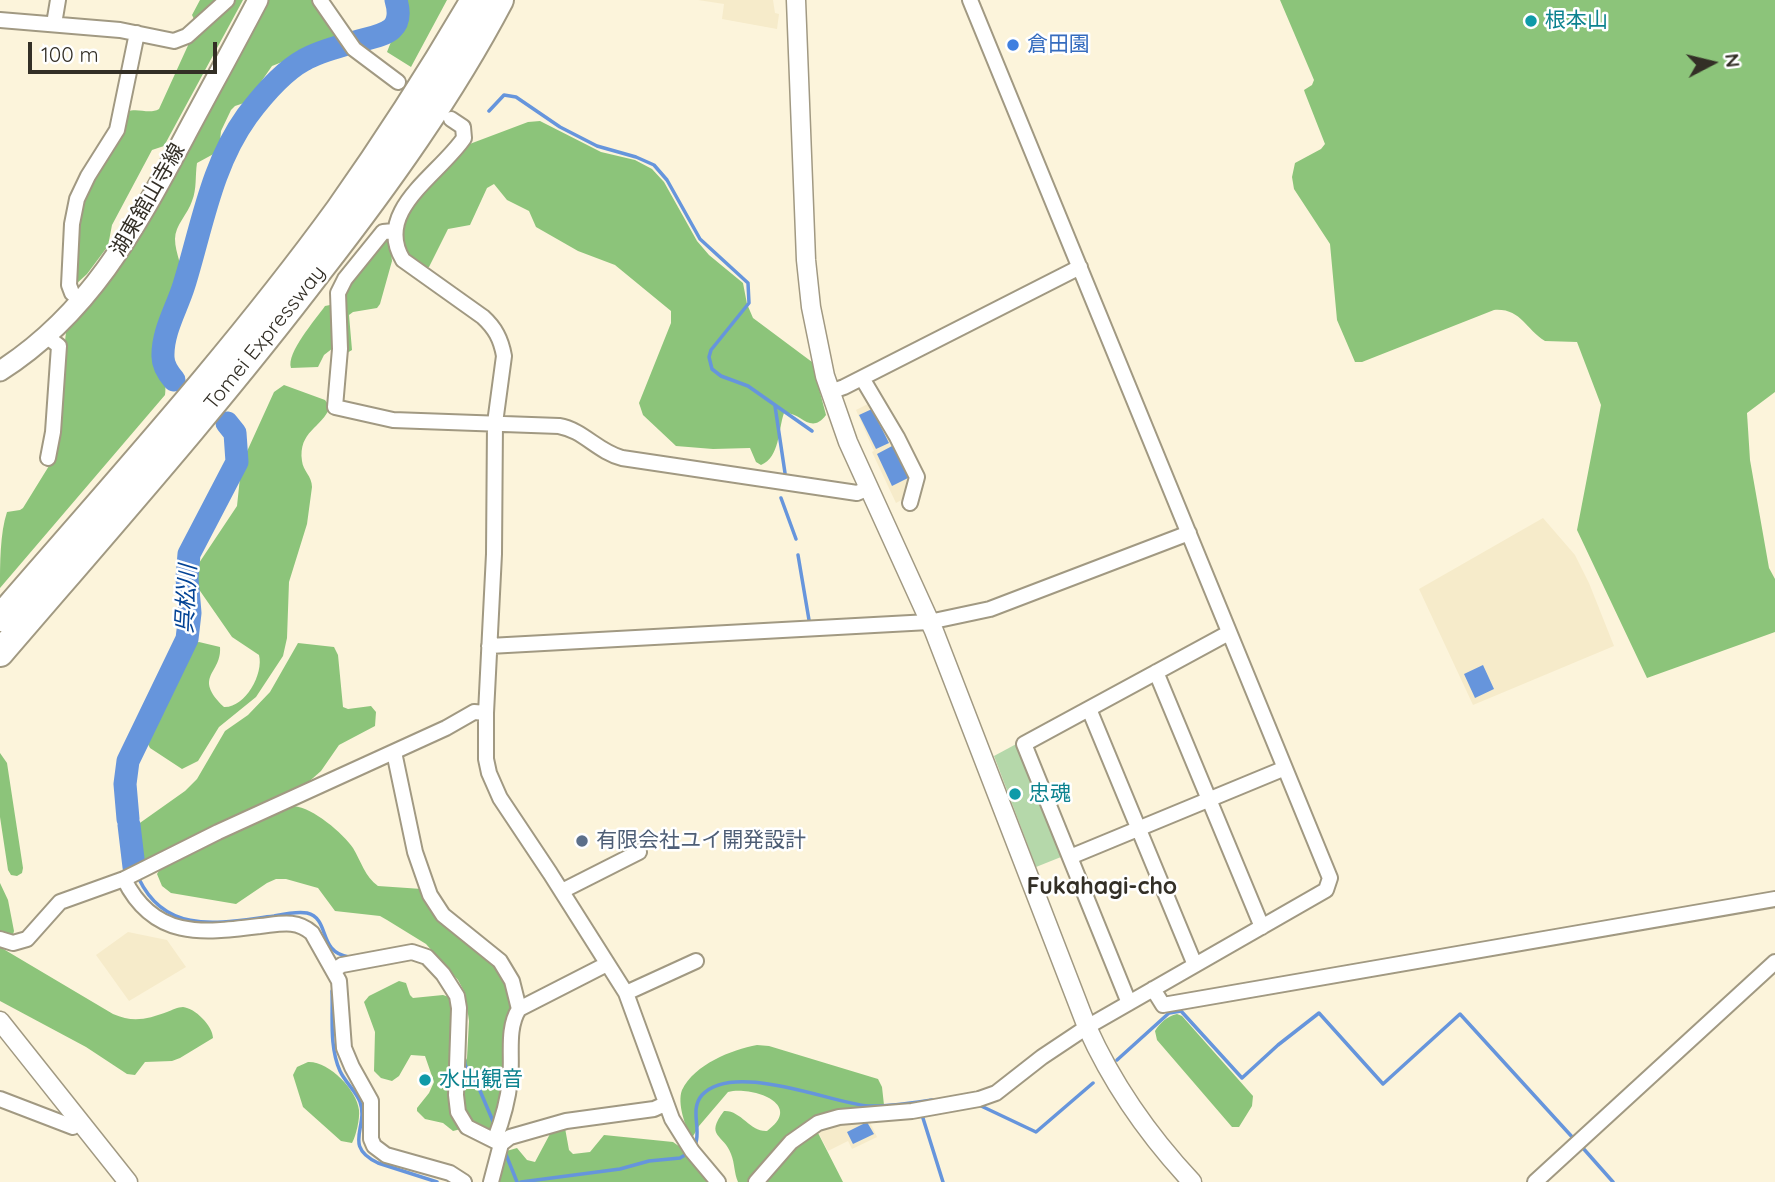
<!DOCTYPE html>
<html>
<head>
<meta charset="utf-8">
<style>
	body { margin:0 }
	#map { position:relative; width:1775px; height:1182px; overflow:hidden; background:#fcf4db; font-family:Quicksand,sans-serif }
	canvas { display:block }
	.north { position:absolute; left:1677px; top:28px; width:70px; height:70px; -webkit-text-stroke:5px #fff; paint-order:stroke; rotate:83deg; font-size:19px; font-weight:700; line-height:28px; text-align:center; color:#332f26 }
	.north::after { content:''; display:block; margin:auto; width:24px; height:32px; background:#332f26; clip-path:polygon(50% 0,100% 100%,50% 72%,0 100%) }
	.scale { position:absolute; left:28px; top:42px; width:189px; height:32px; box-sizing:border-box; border:4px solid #332f26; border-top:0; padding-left:9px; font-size:21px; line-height:24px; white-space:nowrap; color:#332f26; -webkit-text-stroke:5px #fff; paint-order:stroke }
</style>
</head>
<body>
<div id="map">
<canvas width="1775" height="1182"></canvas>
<div class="north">N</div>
<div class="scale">100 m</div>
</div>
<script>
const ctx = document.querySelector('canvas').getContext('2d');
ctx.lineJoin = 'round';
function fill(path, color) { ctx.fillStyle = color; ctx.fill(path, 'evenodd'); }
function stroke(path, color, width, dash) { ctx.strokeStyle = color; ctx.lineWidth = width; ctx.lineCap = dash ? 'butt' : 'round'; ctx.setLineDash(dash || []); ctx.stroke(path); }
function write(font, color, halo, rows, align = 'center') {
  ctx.font = font + ' Quicksand,"Noto Sans JP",sans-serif'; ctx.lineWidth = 5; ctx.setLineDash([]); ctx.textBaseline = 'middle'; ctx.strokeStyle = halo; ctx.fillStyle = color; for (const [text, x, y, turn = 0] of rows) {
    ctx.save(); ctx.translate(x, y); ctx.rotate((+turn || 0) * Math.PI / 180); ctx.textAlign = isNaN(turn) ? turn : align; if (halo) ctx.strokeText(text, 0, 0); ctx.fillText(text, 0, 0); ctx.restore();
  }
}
fill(new Path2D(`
	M698 0H773L775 13 779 14 777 29 722 19 724 4Z
	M872 402 914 477 909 496 896 503 872 452 874 451 856 410Z
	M1543 518 1575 555 1589 583 1614 646 1473 705 1419 589Z
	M128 932 167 940 186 967 129 1001 96 955Z
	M869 1120 877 1137 852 1149 848 1141 828 1151 818 1132 854 1121Z`), '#f6ebca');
fill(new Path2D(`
	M1020 742 1066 855 1036 867 994 756Z`), '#b5d8aa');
fill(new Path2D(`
	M200 0H221L195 21 192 15Z
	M233 0H243L164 146 152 150 112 225 108 246 87 274 75 285 76 245 82 205 127 112C137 107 149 115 159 109L190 41Z
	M267 0H312L334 33 335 41 272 66 247 102 235 106 231 110 221 131 219 151 197 163C195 176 197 189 192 201 188 214 175 225 175 239 175 254 184 266 180 281 175 304 162 325 159 348 157 365 168 379 165 395L0 588C0 564 0 533 7 512L20 510 23 508 52 461 66 332 104 288 134 246Z
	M402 0H447L411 67 387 52 404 9Z
	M1280 0H1775V392L1747 413 1750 460 1769 568 1775 579V632L1647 678 1577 530 1601 405 1577 342 1545 341C1525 329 1521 308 1494 310L1362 362H1355L1337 320 1330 244 1294 189 1292 177 1295 163 1321 149 1325 144 1305 93 1304 90 1312 85 1314 80Z
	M540 121 601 152 635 160 652 169 664 182 697 241 709 255 743 283 747 304 753 318 812 362 826 415C810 436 801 411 784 413 778 430 780 457 761 465L756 462 750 448 713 449 676 446 643 415 639 403 671 323V311L615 265 578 251 536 227 529 211 507 200 494 184 487 188 470 225 448 229 429 267 424 268 408 256 400 231 410 206 467 145 528 122Z
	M383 240 390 243 392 261 380 304 377 308 353 312 349 315 352 350 347 353 345 288Z
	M330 305 333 348 324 355 318 367 291 368C286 353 316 319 325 306Z
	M284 385 325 400 330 407C322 428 298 431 302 461 303 471 312 476 312 487L307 524 289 582 287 638 283 656 256 697 219 727 198 761 182 769 150 748 145 738 191 644 199 642 220 647C222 674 192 676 224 707 245 708 264 674 259 655L232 637 198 588 195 579V569L237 506 241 468 244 458 274 392Z
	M298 643 334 647 338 655 343 707 348 709 371 706 376 712 375 726 339 745 321 771 304 786 146 861 138 860 134 836 137 825 185 791 197 779 225 731 248 715 270 692Z
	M0 753 7 763 23 868 22 873 17 876 11 875 8 870 0 817Z
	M294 806C313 808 343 833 353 848 361 861 365 877 378 886L422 889 503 972 514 1006 507 1070 493 1130 483 1131 464 1116 462 1068 467 1058 469 1021 465 993 458 980 426 944 387 920 380 916 335 911 318 888 286 879H276L267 883 236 904 171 893 162 886 157 874 160 869 221 838Z
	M0 883 8 900 14 931 13 935 0 931Z
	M0 947 113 1014C133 1023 148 1019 167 1012 172 1010 178 1007 183 1007 195 1008 213 1026 213 1038L180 1058 172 1061 145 1062 135 1075 127 1074 86 1047 0 1001Z
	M399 981 406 983 410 995 413 998 443 995 452 998 461 1129 453 1131 443 1123 425 1119 417 1111V1108L429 1093 434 1082 425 1056 411 1055 399 1076 392 1081 381 1078 374 1071 375 1032 364 1002 369 996Z
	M1177 1014 1182 1016 1253 1096 1252 1106 1239 1127H1232L1157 1040 1155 1031C1160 1023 1167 1016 1177 1014Z
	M757 1045 769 1046 878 1079 882 1087 884 1105 881 1108 838 1113 750 1182H738C734 1173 735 1164 731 1154 724 1134 704 1137 724 1111 741 1110 750 1132 767 1131 805 1104 752 1086 728 1092L699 1126 692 1138C685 1127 677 1103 682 1090 695 1064 731 1050 757 1045Z
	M308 1062C329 1061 357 1090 359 1110 360 1119 356 1136 352 1143L341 1141 303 1107 293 1075 297 1067Z
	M565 1128 569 1150 573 1154 590 1152 604 1135 673 1142 683 1149 709 1182H495L503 1152 517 1148 527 1160 535 1162 551 1132Z
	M817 1131 843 1182H763L794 1145Z`), '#8cc47a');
fill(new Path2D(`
	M872 409 889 443 876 449 859 415Z
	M894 445 910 477 892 486 877 454Z
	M1483 665 1494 689 1475 698 1464 674Z
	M867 1122 874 1134 853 1144 847 1132Z`), '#6695dc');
stroke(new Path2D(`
	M489 111 504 95 516 97 560 127 597 146 636 157 654 165 667 180 700 239 748 283 749 303 711 350 709 357 712 369 721 376 748 386 812 431
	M775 406 785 473
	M781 498 796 539
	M798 555 809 620
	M139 879C167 937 223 922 274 916 284 914 297 911 307 913 331 919 317 952 349 957
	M332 991C333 1016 329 1047 340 1071 345 1082 356 1091 360 1102 369 1127 342 1146 378 1163L437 1182
	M464 1057 465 1065 478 1086 495 1126
	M1117 1060 1169 1013 1181 1011 1242 1078 1278 1045 1319 1013 1383 1084 1460 1014 1574 1139
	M979 1105 1036 1132 1093 1083
	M922 1115 943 1182
	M695 1146C702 1129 689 1110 702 1095 733 1061 829 1102 868 1106 888 1107 912 1103 932 1100
	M1582 1147 1613 1182
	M505 1152 517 1182
	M521 1182 620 1169 649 1161 680 1158 690 1152`), '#6695dc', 3.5);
stroke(new Path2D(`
	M355 42C380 35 406 34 396 0
	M174 380C168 373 163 366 163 357 162 332 177 308 184 285 202 227 211 166 247 116 262 96 282 72 304 60 316 53 330 49 344 45
	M128 819 125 784 128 761 187 639 190 613 187 578 189 554 237 462 235 433 227 423
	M129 825 134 867`), '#6695dc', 23);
const minor = new Path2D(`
	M320 0 354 49 398 82
	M0 20 120 30 174 41 187 36 227 0
	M54 24 58 0
	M451 119 463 127 464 138C439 175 373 211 403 260L483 317C495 328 501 339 504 356L495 423 494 554 486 713V759L489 773 500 798 550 873 626 993 672 1119 692 1151 718 1182
	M394 231 383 232 345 279 338 293 340 349 335 407 393 420 559 426C583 430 598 452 622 458L857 493 869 488
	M81 301 72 293 69 285 72 224 77 199 88 176 117 130 137 33
	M46 336 59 346 53 432 48 458
	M862 378 897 437 917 477 910 503
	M830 392 844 387 1080 267
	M489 646 929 622 990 609 1189 533
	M1156 672 1262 927
	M1089 709 1195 965
	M394 752 415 852 430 895 443 915 500 961 512 981 519 1009
	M1070 857 1278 771
	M124 879C154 940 203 933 260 926 280 924 296 919 312 933L339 981 344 1048 352 1067 371 1101V1139L374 1146 386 1155 450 1173 464 1182
	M562 891 639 852
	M0 939 13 943 27 939 60 902 124 879 218 832 446 728 474 712 486 713
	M334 970 342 965 412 952 427 957 443 974 457 996 459 1008 456 1095 458 1112 467 1127 501 1144
	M1153 989 1163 1005 1775 899
	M626 993 696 961
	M1129 1003 1024 744 1223 636
	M0 1099 73 1127 79 1121
	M495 1139C502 1121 508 1100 510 1080 513 1058 506 1029 519 1009L607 964
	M491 1182 501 1144 510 1137 566 1121 654 1109 665 1104
	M756 1182 791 1142 818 1123 839 1117 912 1111 979 1099 996 1093 1042 1057 1087 1027 1326 890 1330 878 970 0
	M1535 1182 1775 962`);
const tertiary = new Path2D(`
	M796 0 806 260 811 307 825 376 848 442 934 631 1087 1027C1113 1085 1149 1136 1192 1182
	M0 1021 128 1182`);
const secondary = new Path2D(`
	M0 371C91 313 136 227 185 136 209 91 234 46 258 0`);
const motorway = new Path2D(`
	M0 618C115 485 235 353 339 210 387 142 432 72 474 0
	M0 653C109 526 219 402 320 269 386 184 450 95 500 0`);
stroke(minor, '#a19982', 18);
stroke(tertiary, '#a19982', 21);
stroke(secondary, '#a19982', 23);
stroke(motorway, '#a19982', 30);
stroke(minor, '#fff', 14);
stroke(tertiary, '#fff', 18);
stroke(secondary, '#fff', 19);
stroke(motorway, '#fff', 26);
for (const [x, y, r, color] of [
	[1531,21,7,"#0f9aa8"],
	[1013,45,7,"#3f7fe0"],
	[1015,794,7,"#0f9aa8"],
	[582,841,7,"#5c6f8a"],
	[425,1080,7,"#0f9aa8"]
]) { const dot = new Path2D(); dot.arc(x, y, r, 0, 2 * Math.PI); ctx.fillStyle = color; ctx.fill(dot); stroke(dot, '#fff', 2.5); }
write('21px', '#0d838f', '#fff', [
	["根本山",1545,21],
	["忠魂",1029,794],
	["水出観音",439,1080]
], 'left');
write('21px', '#366cbe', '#fff', [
	["倉田園",1027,45]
], 'left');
write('21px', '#332f26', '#fff', [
	["湖東舘山寺線",148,200,-60],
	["Tomei Expressway",265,338,-51]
]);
write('21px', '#4e5e75', '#fff', [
	["有限会社ユイ開発設計",596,841]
], 'left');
write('italic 23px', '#034395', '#fff', [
	["呉松川",187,599,-87]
]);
write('bold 23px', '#332f26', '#fff', [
	["Fukahagi-cho",1102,887]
]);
</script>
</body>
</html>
